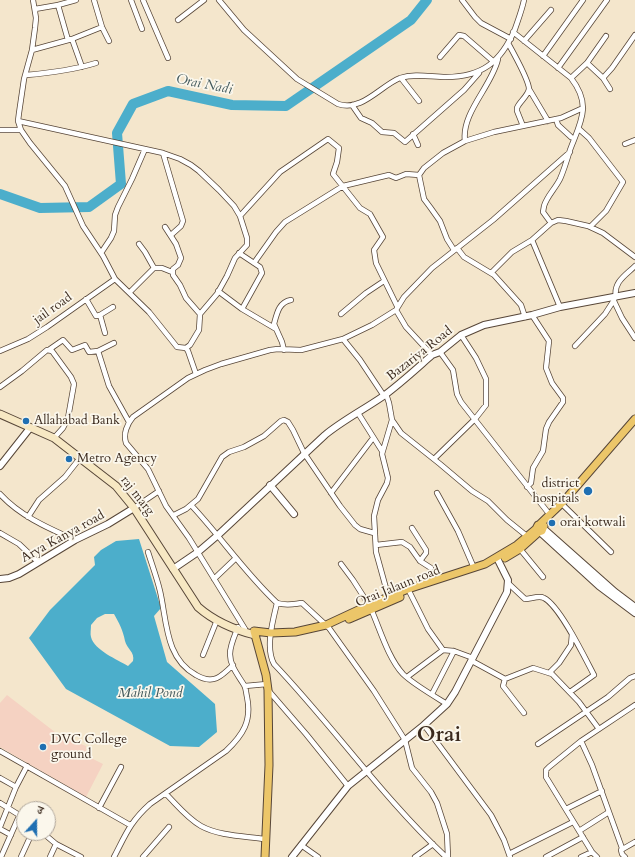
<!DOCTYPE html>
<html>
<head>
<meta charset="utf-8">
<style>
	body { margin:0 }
	#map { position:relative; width:635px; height:857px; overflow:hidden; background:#f4e6cc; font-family:Cardo,"Noto Serif Devanagari",serif }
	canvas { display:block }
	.north { position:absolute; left:16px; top:801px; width:40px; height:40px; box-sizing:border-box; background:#fbf7ec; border:1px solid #aea59a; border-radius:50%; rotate:21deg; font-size:11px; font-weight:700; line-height:16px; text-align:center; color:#3b2a1e }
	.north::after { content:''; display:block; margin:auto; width:14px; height:18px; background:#1f6fb2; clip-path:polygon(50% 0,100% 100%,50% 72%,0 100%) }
</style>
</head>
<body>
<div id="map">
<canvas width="635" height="857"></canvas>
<div class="north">उ</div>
</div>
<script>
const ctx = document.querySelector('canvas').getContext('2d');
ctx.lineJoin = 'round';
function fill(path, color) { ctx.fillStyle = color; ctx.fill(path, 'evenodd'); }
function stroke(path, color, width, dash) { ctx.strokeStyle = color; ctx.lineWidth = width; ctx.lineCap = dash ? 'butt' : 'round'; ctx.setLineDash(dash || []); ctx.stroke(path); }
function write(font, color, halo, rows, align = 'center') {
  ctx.font = font + ' Cardo,serif'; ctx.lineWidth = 3.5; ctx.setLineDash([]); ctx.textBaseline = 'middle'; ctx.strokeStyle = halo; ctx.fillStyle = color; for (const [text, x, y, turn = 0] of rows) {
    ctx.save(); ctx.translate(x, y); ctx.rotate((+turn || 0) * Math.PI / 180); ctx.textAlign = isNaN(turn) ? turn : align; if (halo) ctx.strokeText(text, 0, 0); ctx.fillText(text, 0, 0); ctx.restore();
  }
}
fill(new Path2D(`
	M7 695 60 736 86 746V751L91 753V758L103 764 86 797 0 747V703Z`), '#f5d2c2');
fill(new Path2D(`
	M139 539 161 608 154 616 167 662 215 704 217 732 199 747 170 746 66 689 29 638 50 610 95 565 94 557 101 550 116 541ZM105 614H114C119 623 123 630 125 641 127 649 135 652 133 661L128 666C118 660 94 650 91 637 90 634 91 629 91 625L97 618Z`), '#4caecb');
stroke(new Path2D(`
	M0 194 40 208 89 207 121 184 117 133 133 104 168 91 232 105 286 106 411 20 427 0`), '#4caecb', 10);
const minor = new Path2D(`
	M33 0 36 18 35 28 32 50 24 79 19 113 18 121 21 130 30 143 65 186 83 226 103 256 115 279 149 312 177 347 186 348 188 351 196 374
	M94 0 102 27 109 41
	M131 0 142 29
	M143 0 168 58
	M219 0 244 30 297 79 338 104C362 112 380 86 400 78 415 73 431 77 446 77 482 77 501 62 515 29 518 20 522 10 524 0
	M462 0 475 17 481 23 511 39
	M58 5 68 40
	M35 9 58 5 76 0
	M178 20 204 0
	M513 32 571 78C592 105 581 121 570 150 567 160 564 170 560 179 555 189 547 196 544 206L543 212 551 223
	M72 39 82 67
	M524 41 551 10
	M508 43C513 52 529 81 529 89 528 96 519 102 517 108V111L523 126
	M32 50 72 39 102 27
	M543 56 583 0
	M440 57 459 35 464 36 494 62
	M587 63 603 78 610 89
	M558 68 607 0
	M26 75C50 73 73 70 96 63
	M401 78 419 101
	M571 78 587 63 606 36
	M603 78 612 68 635 35
	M529 89 548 121
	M352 105 361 118 372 123 382 132 394 133 405 142 464 90 479 73
	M556 119 558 125 571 137
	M18 121 163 153 180 159 191 165 199 171 219 190 234 206 240 216 247 238V245L235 258 227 276 217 294 200 314 199 330 190 345 186 348
	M579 129 589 138 623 182 606 211 590 227
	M0 130H21
	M413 134 418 145
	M465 141C461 113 492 86 498 59
	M625 144 635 140
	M163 153 183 221 181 226 171 235
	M240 216 280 172 328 139 339 148 337 162 333 174 360 208 370 214 383 237 374 250 376 263 397 306
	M165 227 176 244 181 258 178 265 173 269V275L180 285 186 298 200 314
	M532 240 560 307
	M139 244 145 252 154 268
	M457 248 464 257 494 275 521 305 525 317
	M454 250 447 239 440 221 430 207 424 199 419 175 424 168 443 153 465 141 494 132 561 118 583 108
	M101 253 111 238 114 231 115 215 118 207 132 179 145 149
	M239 253 260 267 262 273 242 309
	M254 263 276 232 285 222 343 186 389 175 396 178 406 174 419 175
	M491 273 512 252 532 240 551 223 558 220 566 221 588 226 603 233 635 257
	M218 291 242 309 276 329
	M130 292 154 268H162L172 272
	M616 297C613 282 626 275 635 266
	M86 299 96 316 100 315 105 333
	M613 299 622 318 635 338
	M396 310 406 327 432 355
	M341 314 366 293 384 281
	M100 315 113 307
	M343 339 360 360 384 396
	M575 346 605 314 614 300
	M50 349 63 340 72 350 85 345 89 352 98 351 114 343
	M284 350 282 342 274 324C277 313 279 302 291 300
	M0 351 28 339 47 327 115 279
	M98 351 109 386 129 422
	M440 352 453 370 457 394 461 402 550 515
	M0 387 22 371 47 350 52 351 71 377 74 384 68 418 63 428 54 438
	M386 394 389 403 392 420 401 433 440 464 472 491 488 501 507 520 528 537
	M358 413 382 451
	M434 459 475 419 486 405V379L476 358 461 335
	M527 487 531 483 533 468 543 451 546 429 549 422 563 402V398L552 383 546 368 549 341 532 315
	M331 493 373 438
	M437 493 458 531 474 568
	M0 494C20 516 48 528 75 540
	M191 505C221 537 245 573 277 603 287 606 293 604 302 603L329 628 374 691 405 740 412 768 431 792 437 803 447 834 448 857
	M564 506 611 552
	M134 508 159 491
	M174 515 186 509 198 499 222 457 229 452 244 447 264 436 281 421 284 420 288 422 293 430 304 453 340 506 355 525 360 529 374 533
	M28 517 39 500 65 477 80 458
	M412 528 426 550V553L420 561
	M0 533 19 544 38 562
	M376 545 402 542 410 547 420 561 431 568
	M520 549 543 577
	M148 552C152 565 157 578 160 591 167 621 165 658 196 675 213 685 221 677 233 665
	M341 564 353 580 369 605
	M214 579 236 558
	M509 584 525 599C531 599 539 595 544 598 560 606 585 658 594 675L570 692
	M408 589 428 629 443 650
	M389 599 376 552 374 516 378 500 387 483 388 478 382 454 392 420
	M277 603C273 620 265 648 274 664 333 726 383 798 446 857
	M371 609C380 629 388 658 403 674 413 684 434 696 447 704
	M245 629 189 538 166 506 148 469 126 443C123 434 127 424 133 417L188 378 205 370 221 364 270 350 278 349 301 350 343 339 372 325 396 310 404 297 432 268 493 220 570 152
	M203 655 217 620
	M472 661 505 679
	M549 673 559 663 571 645 572 634
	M407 677 443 650 454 651 473 658
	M245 686 267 684
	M268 690 306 734 348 786
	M432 694 454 651
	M524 713 503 686 505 679 533 668 552 674 579 702 599 729
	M424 725 491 815 504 840 510 857
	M581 741 592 765 622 848
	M538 744 608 697 630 678 635 676
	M0 751 130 825
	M0 778 16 787
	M166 794C177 805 187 818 201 826 219 836 244 836 265 839
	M0 803 24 818
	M99 808 121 767
	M566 809 602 791
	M0 827 16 787 27 766
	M0 829 11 835
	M579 831 609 812
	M43 833 56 844 81 857
	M301 845 318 857
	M509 854 573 822
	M1 857 20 814
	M21 857 32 833
	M50 857 56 844
	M114 857C126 834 130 822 150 804L226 751C243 735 252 721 247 697 246 693 246 688 244 685 238 675 230 666 230 654 230 645 235 635 238 627
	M143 857 169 827
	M415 857 433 844
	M546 857 583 837
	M581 857 592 852
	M597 857 592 852 546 777V770L549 767 581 741 635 705
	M625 857 622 854 621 850 635 842`);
const tertiary = new Path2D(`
	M0 466 30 428
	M270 485 294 514
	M544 529 615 592 635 607
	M540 532 599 586 635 613
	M173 569 198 552 218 535 325 435C342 421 363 410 382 397 400 384 416 369 432 355L440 352 461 335 484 325 532 315 560 307 635 293
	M0 579 9 578 19 574 75 540 108 524 134 508
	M292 857 348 786 424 725 447 704 455 692 507 592 508 580 497 558`);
const secondary = new Path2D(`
	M0 414 54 438 116 486 134 508 198 607C214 621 235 630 255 635`);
const primary = new Path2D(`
	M540 524 563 502 635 419
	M505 558 520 549 539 532 542 531 544 526 541 524 538 525 536 529 539 531
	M349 619 400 597
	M265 857 269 765 268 690 266 675 254 631 271 633 295 632 326 625 369 605 408 589 485 564 517 545 536 529`);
stroke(minor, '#574638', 6);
stroke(tertiary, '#574638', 8);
stroke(secondary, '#574638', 9);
stroke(primary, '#574638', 9);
stroke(minor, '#fff', 4.5);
stroke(tertiary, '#fff', 6);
stroke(secondary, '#f7e8c3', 7);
stroke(primary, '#ecc669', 7);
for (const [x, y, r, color] of [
	[26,421,4,"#1f6fb2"],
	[69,459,4,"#1f6fb2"],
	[588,491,5,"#1f6fb2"],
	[552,523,4,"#1f6fb2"],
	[43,747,4,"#1f6fb2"]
]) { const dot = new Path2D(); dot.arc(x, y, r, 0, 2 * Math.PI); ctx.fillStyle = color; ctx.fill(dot); stroke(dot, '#fbf7ec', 1.5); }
write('13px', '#3b2a1e', '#fbf7ec', [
	["jail road",53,309,-35],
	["Bazariya Road",420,354,-38],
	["raj marg",137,496,52],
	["Arya Kanya road",63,537,-29],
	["Orai Jalaun road",398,587,-22]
]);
write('13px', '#3b2a1e', '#fbf7ec', [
	["Allahabad Bank",34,421],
	["Metro Agency",77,459],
	["district",579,484,"right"],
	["hospitals",579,499,"right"],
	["orai kotwali",560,523],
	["DVC College",51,740],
	["ground",51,755]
], 'left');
write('italic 14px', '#41585b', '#fbf7ec', [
	["Orai Nadi",204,85,11],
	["Mahil Pond",150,694]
]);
write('bold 21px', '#3b2a1e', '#fbf7ec', [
	["Orai",439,736]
]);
</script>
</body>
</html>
